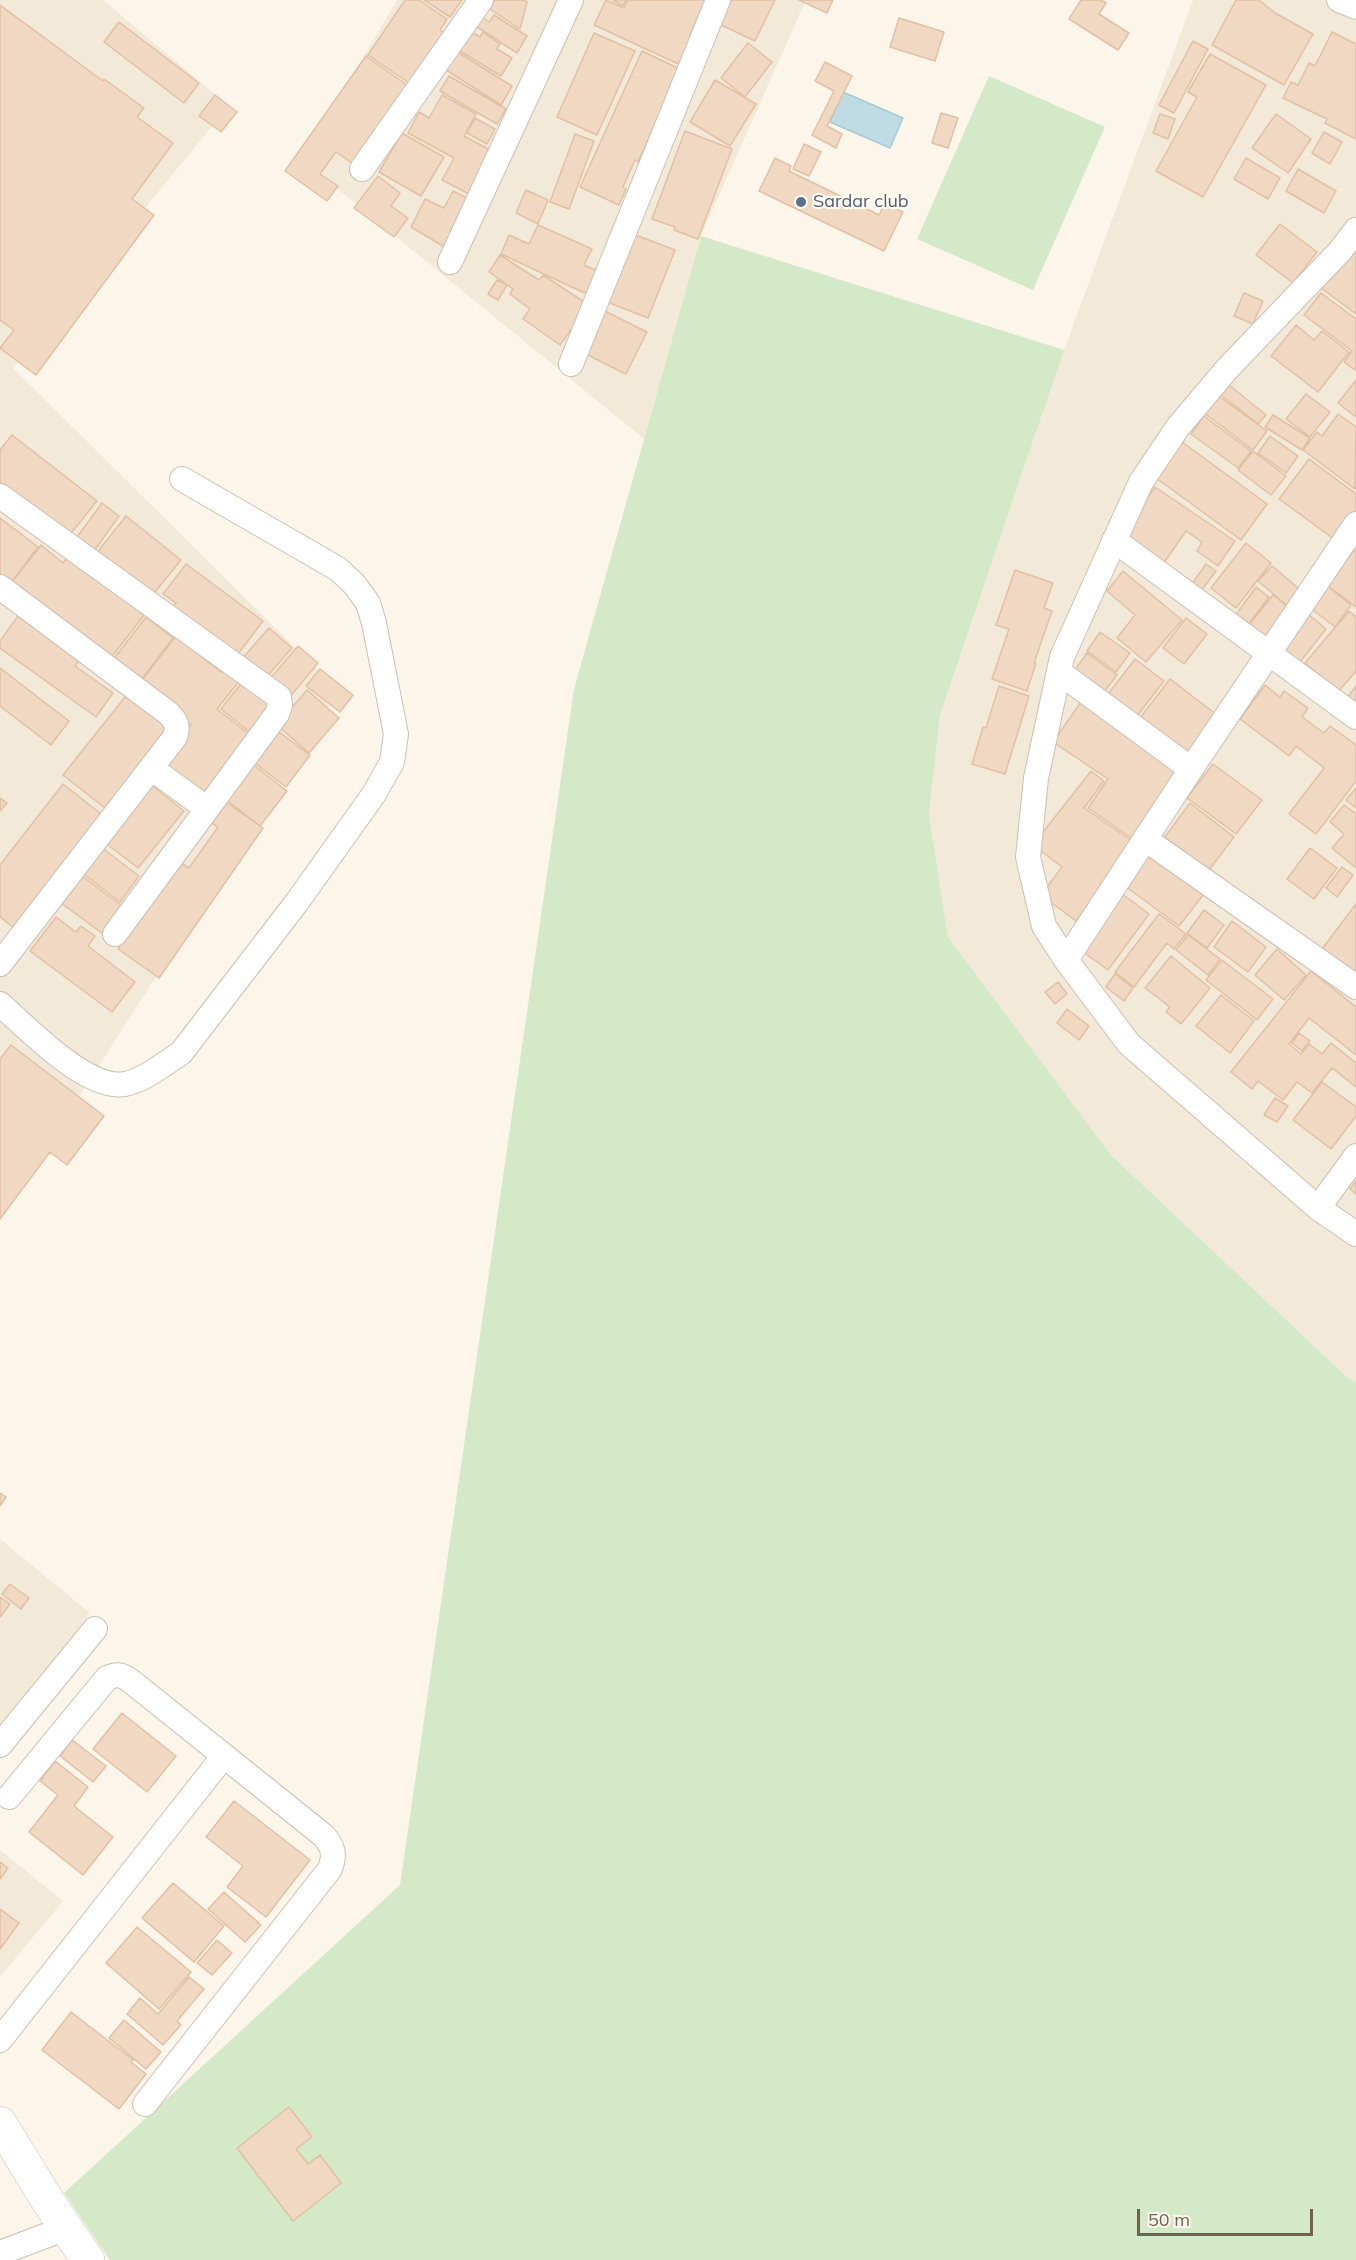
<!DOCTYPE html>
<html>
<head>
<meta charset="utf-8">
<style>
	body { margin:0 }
	#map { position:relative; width:1356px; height:2260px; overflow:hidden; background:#fcf6ea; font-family:Mulish,sans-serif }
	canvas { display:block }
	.scale { position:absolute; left:1137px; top:2209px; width:176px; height:27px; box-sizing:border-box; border:3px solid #755f4e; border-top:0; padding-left:8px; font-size:18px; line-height:21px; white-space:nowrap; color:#755f4e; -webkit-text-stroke:4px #fefaf0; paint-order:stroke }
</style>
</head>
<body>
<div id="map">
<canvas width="1356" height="2260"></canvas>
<div class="scale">50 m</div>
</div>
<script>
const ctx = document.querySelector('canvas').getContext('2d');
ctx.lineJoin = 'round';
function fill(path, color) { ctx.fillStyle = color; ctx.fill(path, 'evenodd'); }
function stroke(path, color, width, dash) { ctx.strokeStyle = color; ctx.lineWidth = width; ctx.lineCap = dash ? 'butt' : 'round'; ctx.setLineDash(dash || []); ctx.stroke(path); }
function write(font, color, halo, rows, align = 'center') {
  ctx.font = font + ' Mulish,sans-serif'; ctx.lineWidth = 4.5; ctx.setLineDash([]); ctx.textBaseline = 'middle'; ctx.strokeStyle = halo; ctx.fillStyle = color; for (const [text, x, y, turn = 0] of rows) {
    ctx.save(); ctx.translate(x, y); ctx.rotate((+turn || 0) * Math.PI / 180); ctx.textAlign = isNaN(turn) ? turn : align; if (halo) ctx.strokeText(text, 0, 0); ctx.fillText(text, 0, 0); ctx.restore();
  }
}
fill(new Path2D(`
	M0 0H103L229 106 13 368 339 691 0 1220Z
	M397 0H806L701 236 644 439 302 160Z
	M1193 0H1356V1382L1348 1378 1110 1154 948 937 929 815 940 715 1064 350Z
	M0 1539 90 1613 0 1734Z
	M0 1850 63 1901 0 1977Z`), '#f3e9d8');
fill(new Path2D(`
	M989 76 1105 127 1033 290 917 239Z
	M701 236 1064 350 940 715 929 815 948 937 1110 1154 1348 1378 1356 1382V2260H110L64 2193 400 1885 574 689Z`), '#d3e9c8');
const water = new Path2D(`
	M843 92 903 118 890 148 830 122Z`);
fill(water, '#bfdce5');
stroke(water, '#a5cad6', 1.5);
const building = new Path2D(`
	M405 0H419L447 19 440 30 444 33 409 83 368 55Z
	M424 0H462L450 17Z
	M495 0H524L527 2 520 29 490 9Z
	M606 0 624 8 628 0H705L690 35 698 39 685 67 594 25Z
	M613 0H626L623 6Z
	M723 0H775L755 41 713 21Z
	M799 0H833L827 13Z
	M1081 0H1101L1106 3 1099 14 1129 33 1118 50 1069 19Z
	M1236 0H1259L1275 13 1313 34 1284 85 1212 45Z
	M0 5 103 81 104 79 144 108 137 117 173 143 132 199 154 215 36 375 0 348 14 330 0 320Z
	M476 13 489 22 494 15 527 36 517 53 471 23Z
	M899 18 944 32 935 61 890 47Z
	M119 22 199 83 184 103 104 42Z
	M465 28 480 37 483 32 500 44 497 49 512 58 501 76 453 47Z
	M1332 32 1356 44V139L1325 123 1327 119 1283 98 1291 82 1298 85 1309 63 1315 66Z
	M594 33 635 51 597 135 557 117Z
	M1193 41 1208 49 1174 113 1159 105Z
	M748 43 772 62 745 97 721 78Z
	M451 48 512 86 501 105 440 66Z
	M642 51 684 71 660 114 638 162 635 160 623 187 626 189 619 205 580 187Z
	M1210 54 1266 85 1203 197 1156 171 1197 97 1188 92Z
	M366 56 407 85 352 163 336 152 320 174 338 186 327 201 285 171Z
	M825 62 852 76 827 126 842 134 836 148 812 135 834 91 815 81Z
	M449 76 506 109 497 124 440 91Z
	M715 80 756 104 730 146 690 122Z
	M215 95 237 112 221 132 199 116Z
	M442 95 476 114 464 136 496 153 473 196 442 180 454 158 408 133 419 112 429 118Z
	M941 113 958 118 948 148 932 143Z
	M1160 114 1175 119 1168 139 1153 133Z
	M1276 114 1311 139 1288 173 1252 148Z
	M475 118 495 129 487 144 467 133Z
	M685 131 732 149 698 239 674 230 675 227 652 219Z
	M1324 132 1342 142 1330 164 1312 153Z
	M402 133 444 157 421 196 379 172Z
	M575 134 594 141 569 209 550 202Z
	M804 144 821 152 809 176 793 169Z
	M775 158 791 166 789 171 879 215 885 203 903 212 884 251 759 191Z
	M1246 158 1280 178 1268 199 1234 179Z
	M1298 169 1336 191 1324 213 1286 191Z
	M378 176 400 193 391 206 408 218 394 237 354 208Z
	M526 190 548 200 538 224 516 213Z
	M453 191 473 201 448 249 411 227 425 199 444 208Z
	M1280 224 1317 252 1293 283 1256 255Z
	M538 225 592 249 584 265 602 273 591 296 501 254 509 235 529 244Z
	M633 234 675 250 648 318 607 302Z
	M1356 249V314L1321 288Z
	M500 255 539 280 543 275 589 305 560 345 523 319 530 309 510 294 513 289 489 272Z
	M497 280 507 285 498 300 488 294Z
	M1244 293 1263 301 1253 324 1234 316Z
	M1321 293 1356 319V371L1344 362 1352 351 1304 315Z
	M603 310 647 332 626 374 582 352Z
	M1296 325 1314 340 1322 331 1349 352 1318 392 1271 356Z
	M1356 380V417L1338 403Z
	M1224 381 1266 415 1258 424 1216 391Z
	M1216 394 1267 431 1253 450 1203 412Z
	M1306 394 1330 412 1310 437 1286 419Z
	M1338 414 1356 427 1355 489 1303 450 1317 432 1322 436Z
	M1273 415 1310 438 1302 450 1265 427Z
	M1204 416 1251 451 1238 468 1191 434Z
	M12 435 97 501 68 537 0 484V450Z
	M1270 436 1298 456 1286 473 1258 453Z
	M1182 442 1267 504 1241 540 1156 478Z
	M1253 451 1286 476 1271 495 1238 470Z
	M1309 459 1356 494V510L1334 539 1279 499Z
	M1155 487 1235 541 1218 566 1197 551 1202 542 1186 531 1161 567 1119 538Z
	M102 503 119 516 92 554 74 541Z
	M126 516 181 560 151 597 96 554Z
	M0 518 38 547 8 587 0 581Z
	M1246 543 1271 563 1236 608 1211 588Z
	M41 545 63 563 69 555 145 614 107 663 12 582Z
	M1354 550 1356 551V607L1327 585Z
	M186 564 263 621 235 658 170 610 176 603 163 594Z
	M1206 564 1216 571 1201 591 1192 584Z
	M1272 566 1303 592 1290 608 1258 581Z
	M1015 570 1053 583 1044 608 1052 611 1034 663H1036L1027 691 992 679 1009 629 996 625Z
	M1123 571 1182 620 1146 662 1117 638 1135 615 1107 591Z
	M1326 585 1351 605 1335 627 1309 607Z
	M1256 587 1269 597 1248 625 1235 616Z
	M1273 595 1289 608 1265 639 1248 626Z
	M1349 611 1356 617V671L1338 692 1305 663Z
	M1308 614 1326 629 1300 662 1281 648Z
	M18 616 79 660 75 666 113 693 96 717 0 648V641Z
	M146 617 173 638 138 684 110 664Z
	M1186 618 1207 634 1184 664 1163 648Z
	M269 628 292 648 263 681 240 661Z
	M1100 632 1130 653 1116 672 1087 651Z
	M176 636 221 672 226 666 241 679 217 709 250 735 203 795 162 762 191 725 139 684Z
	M298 646 318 663 289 698 268 681Z
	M1087 653 1117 675 1101 696 1072 674Z
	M1135 659 1164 681 1134 720 1105 698Z
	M0 668 69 721 51 745 0 706Z
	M320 669 353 695 340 712 306 686Z
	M1170 679 1217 715 1187 754 1140 718Z
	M243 681 273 704 251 733 221 709Z
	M1265 685 1280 697 1284 691 1308 708 1302 717 1324 733 1330 726 1356 745V781L1316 834 1289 814 1324 768 1296 746 1289 756 1240 719Z
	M999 686 1029 696 1005 774 972 764 983 727 986 728Z
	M1356 686V705L1347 698Z
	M307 690 339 718 309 753 277 725Z
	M129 692 171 725 105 808 63 775Z
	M1081 702 1182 770 1134 840 1088 808 1108 779 1053 742Z
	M275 729 310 755 286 787 251 760Z
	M251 763 287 791 260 826 224 798Z
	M1213 764 1262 800 1236 834 1187 798Z
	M1091 771 1104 781 1084 808 1135 843 1076 921 1041 895 1062 867 1033 845Z
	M145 780 184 811 138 868 99 838Z
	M63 784 101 814 13 927 0 917V865Z
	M1356 788V808L1346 800Z
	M0 798 7 803 0 811Z
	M223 800 263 828 159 978 118 949 181 863 189 868 218 827 208 821Z
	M1190 803 1234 837 1206 874 1162 841Z
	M1344 805 1356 814V868L1332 848 1344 834 1330 822Z
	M97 844 139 876 120 902 77 869Z
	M1310 848 1337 868 1314 899 1287 879Z
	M1145 851 1203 895 1179 926 1121 883Z
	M1342 867 1353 875 1337 897 1326 888Z
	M82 876 122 906 102 933 62 904Z
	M1121 893 1149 914 1108 970 1079 949Z
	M1356 904V981L1319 953Z
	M1204 910 1224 925 1207 948 1187 933Z
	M1159 914 1186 934 1174 949 1167 943 1134 987 1115 972Z
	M56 917 76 932 81 926 95 936 88 946 135 982 112 1012 30 951Z
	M1232 921 1266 947 1248 972 1214 947Z
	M1188 935 1220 959 1208 975 1176 950Z
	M1277 949 1306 975 1284 1000 1255 975Z
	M1171 956 1210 988 1181 1024 1166 1012 1170 1007 1145 988Z
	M1222 960 1273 999 1257 1020 1206 980Z
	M1311 971 1356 1007V1055L1309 1018 1289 1044 1301 1054 1309 1044 1322 1054 1331 1043 1356 1063V1087L1332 1068 1312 1093 1297 1082 1283 1100 1258 1081 1252 1089 1231 1072Z
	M1115 974 1133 988 1124 1001 1106 987Z
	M1058 982 1067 994 1055 1004 1045 992Z
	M1221 995 1254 1021 1230 1053 1196 1026Z
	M1067 1009 1089 1026 1079 1040 1057 1023Z
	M1299 1033 1310 1041 1302 1051 1292 1043Z
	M11 1045 104 1116 67 1165 50 1152 0 1219V1059Z
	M1322 1082 1356 1107V1116L1331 1149 1293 1120Z
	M1275 1098 1288 1106 1277 1122 1264 1115Z
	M1356 1181V1194L1350 1189Z
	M0 1493 6 1497 0 1506Z
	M10 1584 29 1598 21 1609 2 1594Z
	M0 1597 10 1604 0 1617Z
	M122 1713 176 1756 147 1792 93 1749Z
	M72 1740 106 1766 93 1782 60 1756Z
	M55 1761 88 1787 74 1806 113 1837 83 1875 29 1832 58 1795 40 1781Z
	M234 1801 310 1860 266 1917 227 1887 243 1866 206 1837Z
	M0 1862 8 1868 0 1879Z
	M173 1883 224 1926 194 1962 142 1918Z
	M224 1892 261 1925 245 1942 208 1909Z
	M0 1909 19 1923 0 1949Z
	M137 1927 191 1972 159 2009 106 1963Z
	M217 1940 232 1953 212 1975 197 1963Z
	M189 1977 204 1989 177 2021 181 2025 163 2045 127 2014 140 1998 158 2014Z
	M71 2012 133 2060 131 2062 146 2074 119 2109 42 2050Z
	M124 2020 161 2052 146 2069 109 2038Z
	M289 2107 312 2137 296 2149 308 2164 320 2155 341 2183 293 2221 237 2148Z`);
fill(building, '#f0d8c3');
stroke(building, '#e1c0a4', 1.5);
const street = new Path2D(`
	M1339 0 1356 7
	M362 169 481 0
	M1356 230 1340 251 1227 369 1178 427 1141 482 1062 657 1036 778 1028 857 1044 926 1066 960 1129 1044 1318 1208 1356 1234
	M450 262 571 0
	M571 364 718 0
	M0 496 279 697 280 705 277 714 115 934
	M1114 540 1356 717
	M0 587 168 713C176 721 179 726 175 737L0 964
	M1059 672 1191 769
	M151 768 206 808
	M1145 839 1356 987
	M1066 960 1191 769 1356 524
	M0 1004C27 1028 87 1091 125 1084 145 1080 165 1063 181 1053L297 902 374 794 392 762 396 734 374 623 368 603 354 584 338 569 182 479
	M1318 1208 1356 1156
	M0 1745 95 1629
	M9 1797 107 1678C118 1673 123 1675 132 1682L324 1836C334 1848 335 1855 330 1869L145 2104
	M0 2040 223 1757
	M0 2253 66 2228`);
const secondary = new Path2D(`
	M0 2123 51 2206 88 2260`);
stroke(street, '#cdbfb0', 26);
stroke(secondary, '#d0c0ad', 34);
stroke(street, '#fff', 24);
stroke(secondary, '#fff', 33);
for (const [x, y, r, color] of [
	[801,202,6,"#5c6f8a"]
]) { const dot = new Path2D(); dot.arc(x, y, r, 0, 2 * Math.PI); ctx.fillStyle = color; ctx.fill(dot); stroke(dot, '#fefaf0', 2); }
write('18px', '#4e5e75', '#fefaf0', [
	["Sardar club",813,202]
], 'left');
</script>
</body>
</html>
